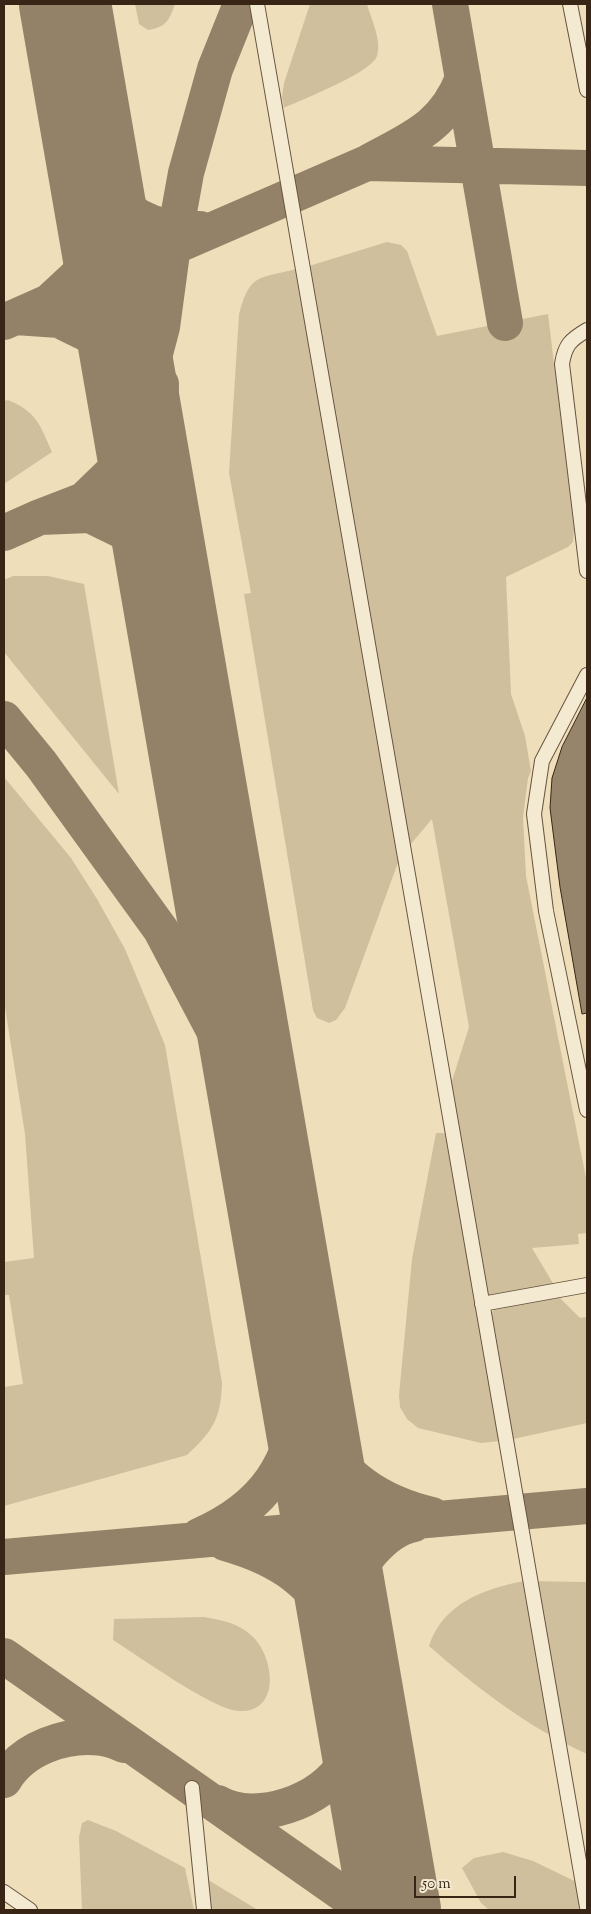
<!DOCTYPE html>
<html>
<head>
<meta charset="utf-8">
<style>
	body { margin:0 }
	#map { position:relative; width:591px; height:1914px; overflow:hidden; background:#eedeb9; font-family:"Sorts Mill Goudy",serif }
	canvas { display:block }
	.frame { position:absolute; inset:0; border:5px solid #392516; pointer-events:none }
	.scale { position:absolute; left:414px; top:1876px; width:102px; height:22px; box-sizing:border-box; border:2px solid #392516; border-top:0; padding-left:6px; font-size:15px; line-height:18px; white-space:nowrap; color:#392516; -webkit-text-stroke:4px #f4ead2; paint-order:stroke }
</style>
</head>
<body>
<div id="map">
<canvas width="591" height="1914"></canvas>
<div class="frame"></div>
<div class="scale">50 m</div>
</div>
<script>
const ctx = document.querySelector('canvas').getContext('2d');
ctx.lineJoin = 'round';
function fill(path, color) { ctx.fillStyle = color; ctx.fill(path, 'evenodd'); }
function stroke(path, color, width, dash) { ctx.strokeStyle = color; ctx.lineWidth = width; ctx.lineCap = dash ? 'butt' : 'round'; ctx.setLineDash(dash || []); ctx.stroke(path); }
fill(new Path2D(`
	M135 4H175C169 21 166 27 148 30L139 24Z
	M310 4H367C371 19 382 40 377 56 371 73 303 99 284 108L282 97 284 83Z
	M387 242 401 245 407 251 437 336 548 314 574 530 573 542 568 547 506 577 511 694 525 736 531 771 528 778 523 818 526 876 587 1183V1233L578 1234 579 1244 532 1248 554 1285 489 1296 451 1084 469 1027 432 819 410 845 309 266Z
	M296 269 400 857 345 1008 336 1020 329 1023 317 1018 313 1010 244 594 251 593 229 473 239 315C250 273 258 279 296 269Z
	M8 400C37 412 40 425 52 452L4 484V401Z
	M13 576H48L84 584 119 794 4 652V580Z
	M4 777 71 858 97 899 125 949 165 1045 222 1383C221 1418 213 1431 187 1455L4 1506V1387L23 1384 9 1295H4V1262L34 1258 25 1134 4 1001Z
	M436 1133H445L500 1441 481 1443 418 1428 407 1419 400 1407 399 1395 412 1259Z
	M558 1296 580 1318 587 1317V1423L513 1439 492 1313 496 1306Z
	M524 1581 587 1582V1754C529 1728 477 1688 429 1646 443 1603 484 1589 524 1581Z
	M204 1617C222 1620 238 1623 252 1636 274 1656 282 1713 239 1711 215 1711 137 1655 113 1640L114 1619Z
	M88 1820 116 1831 185 1868 194 1910H82L79 1837 82 1823Z
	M503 1852 533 1861 587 1887V1910H489L481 1903 462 1868 474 1858Z
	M205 1878 258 1910H209Z`), '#cfbf9d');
stroke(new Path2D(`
	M450 4 505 323
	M367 163C410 139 444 128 463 78
	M94 175C125 213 149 231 200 229
	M111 274 367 163 587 168
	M16 317 59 320 100 340 129 375
	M4 322 49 302 77 276 95 243 99 205
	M120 323C125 295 134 275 155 255
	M161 384 158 488 164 577
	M40 517 84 500 118 467 137 422 162 327 173 245 186 173 215 69 241 4
	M4 533 40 517 90 515 135 537 164 577
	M4 719 41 764 161 930 257 1112
	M304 1387C308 1400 310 1416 316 1428 341 1477 380 1503 432 1515
	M199 1536C267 1506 291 1464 304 1392
	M225 1543C288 1561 309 1583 347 1633
	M4 1557 587 1506
	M347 1633C347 1623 343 1608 346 1598 354 1568 383 1530 414 1524
	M4 1656 366 1910
	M4 1780C23 1748 66 1733 102 1738 109 1739 117 1742 124 1745
	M218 1803C256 1825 323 1801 344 1764 356 1742 357 1726 359 1702
	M385 1852 400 1895 408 1910`), '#948268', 36);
stroke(new Path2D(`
	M65 4 395 1910`), '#948268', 92);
const building = new Path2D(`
	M587 698V1013L582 1014 560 887 550 808 552 778 562 747Z`);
fill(building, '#97856b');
stroke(building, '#392516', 1);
const minor = new Path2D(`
	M257 4 587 1907
	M570 4 587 90
	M587 330C570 340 565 345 562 364L587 571
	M587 675 542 761 534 814 546 911 587 1110
	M482 1304 587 1285
	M192 1788 204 1910
	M4 1892 30 1910`);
stroke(minor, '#66533f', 16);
stroke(minor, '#f4ead2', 14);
</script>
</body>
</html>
